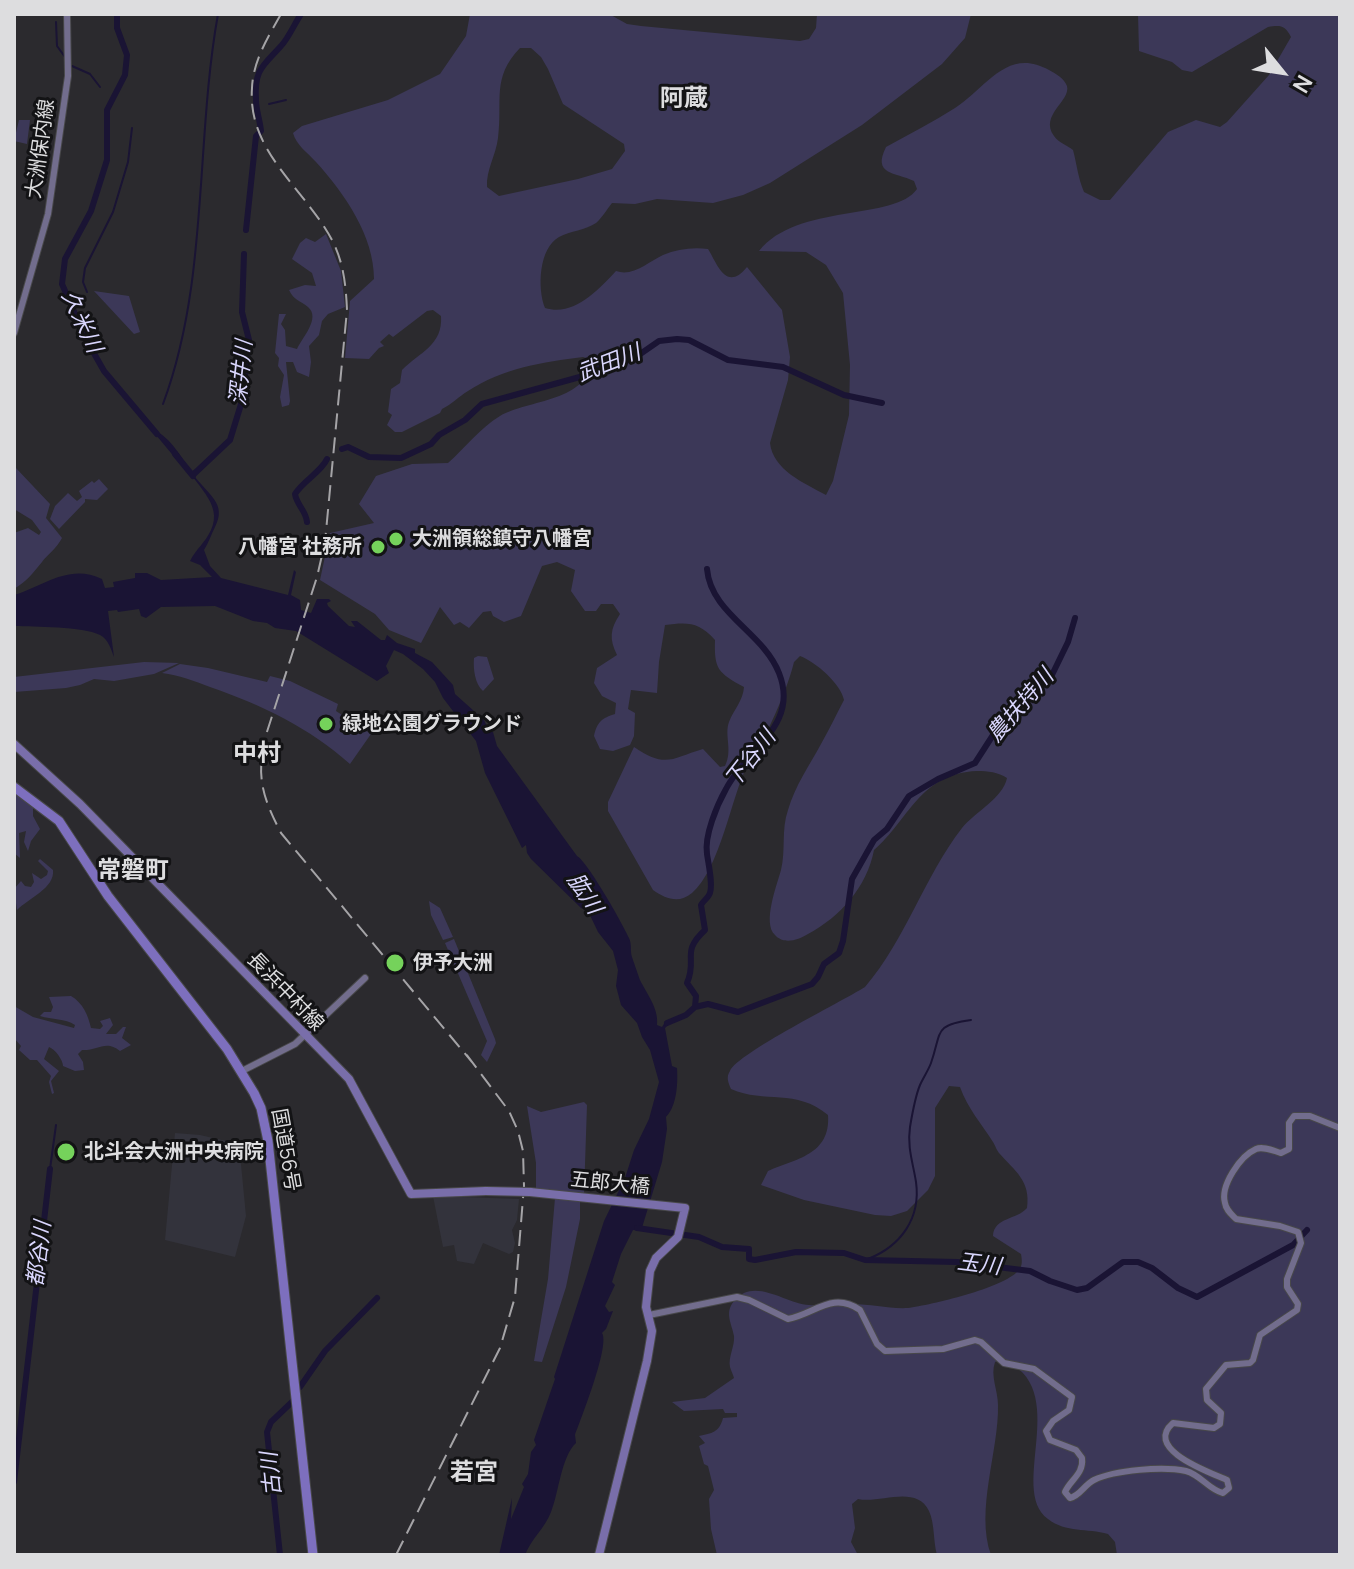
<!DOCTYPE html>
<html>
<head>
<meta charset="utf-8">
<style>
	body { margin:0 }
	#map { position:relative; width:1354px; height:1569px; overflow:hidden; background:#2b2a2e; font-family:Manrope,sans-serif }
	canvas { display:block }
	.frame { position:absolute; inset:0; border:16px solid #dddddf; pointer-events:none }
	.north { position:absolute; left:1242px; top:32px; width:80px; height:80px; -webkit-text-stroke:6px #131315; paint-order:stroke; rotate:120deg; font-size:22px; font-weight:700; line-height:32px; text-align:center; color:#dddddf }
	.north::after { content:''; display:block; margin:auto; width:28px; height:36px; background:#dddddf; clip-path:polygon(50% 0,100% 100%,50% 72%,0 100%) }
</style>
</head>
<body>
<div id="map">
<canvas width="1354" height="1569"></canvas>
<div class="frame"></div>
<div class="north">N</div>
</div>
<script>
const ctx = document.querySelector('canvas').getContext('2d');
ctx.lineJoin = 'round';
function fill(path, color) { ctx.fillStyle = color; ctx.fill(path, 'evenodd'); }
function stroke(path, color, width, dash) { ctx.strokeStyle = color; ctx.lineWidth = width; ctx.lineCap = dash ? 'butt' : 'round'; ctx.setLineDash(dash || []); ctx.stroke(path); }
function write(font, color, halo, rows, align = 'center') {
  ctx.font = font + ' Manrope,"Noto Sans JP",sans-serif'; ctx.lineWidth = 6; ctx.setLineDash([]); ctx.textBaseline = 'middle'; ctx.strokeStyle = halo; ctx.fillStyle = color; for (const [text, x, y, turn = 0] of rows) {
    ctx.save(); ctx.translate(x, y); ctx.rotate((+turn || 0) * Math.PI / 180); ctx.textAlign = isNaN(turn) ? turn : align; if (halo) ctx.strokeText(text, 0, 0); ctx.fillText(text, 0, 0); ctx.restore();
  }
}
fill(new Path2D(`
	M175 1133 200 1135 239 1144 246 1216 235 1257 165 1240Z
	M433 1196 519 1199 517 1220 512 1230 515 1243 513 1252 509 1254 483 1243 474 1264 457 1261 454 1245 443 1247Z`), '#33333c');
fill(new Path2D(`
	M470 14H609L627 24 641 26 800 41 809 39 816 28 817 14H971L965 38 942 64 862 125 770 183 743 195 713 203 657 199 635 204 612 203C607 209 602 218 596 223 586 230 570 231 559 237 539 248 537 288 545 308 574 317 598 290 616 271 633 277 648 262 663 255 677 249 693 247 708 249 717 263 726 293 747 267L782 310 790 357 788 380 770 443C773 470 804 483 826 495L833 481 849 415 850 365 843 293 826 265 806 252 759 251C797 203 895 221 917 189L914 181C895 172 872 175 886 147 909 134 933 122 955 108 985 89 1007 46 1049 70 1056 74 1064 78 1067 86 1071 101 1039 115 1054 136 1059 143 1067 145 1073 150 1077 165 1078 178 1084 192L1100 200H1110L1168 132 1196 120 1220 127 1227 122 1269 75 1291 37C1285 25 1280 25 1268 27L1192 72 1182 70 1172 62 1139 51 1138 14H1340V1555H1117L1115 1542 1108 1534C1087 1528 1066 1533 1048 1519 1007 1489 1074 1388 1002 1359L995 1362C990 1376 998 1390 998 1405 999 1451 975 1510 991 1555H937C933 1541 935 1524 929 1511 916 1484 880 1504 858 1499L852 1504 855 1528 851 1542 858 1555H717L711 1529 709 1499 714 1490 708 1466 704 1464 699 1446 705 1443 699 1436C712 1433 719 1433 723 1418L737 1417V1413H725L723 1409 684 1411 672 1402 705 1398 734 1378C733 1374 731 1371 730 1367 728 1357 735 1346 734 1336 732 1324 724 1313 734 1301 754 1276 786 1304 809 1305 824 1306 838 1303 852 1304 871 1304 889 1309 908 1308 931 1305 1003 1288 1018 1271 1023 1266 1022 1260 1021 1254L993 1236C994 1217 1017 1220 1027 1208 1031 1181 1015 1171 999 1153 997 1151 995 1145 993 1142 981 1123 968 1109 960 1087L949 1086 935 1108V1176L928 1190 907 1211 891 1216 875 1215 804 1200 761 1185 768 1171C795 1159 831 1155 828 1115 796 1088 765 1104 731 1089 728 1082 726 1077 730 1071 738 1053 841 1002 865 987 906 939 924 877 962 828 975 812 1003 798 1007 778 998 772 988 771 977 771 920 773 909 820 874 850 867 887 840 917 808 934 798 940 784 945 775 935 762 923 777 885 781 870 786 850 781 830 788 810 795 786 809 766 821 744 829 730 836 715 844 700 841 684 816 662 800 656L794 662C789 683 775 717 764 737 759 746 752 754 748 763 731 798 720 869 692 893 679 904 666 899 653 890L608 811V802L634 747C666 769 672 758 703 749L720 767 725 766C733 750 724 735 729 722 734 709 743 701 744 687 718 673 714 669 715 640 699 622 688 622 665 625L659 662 657 693 631 690 628 709 635 713 634 736 630 745 613 751 600 749 594 736C597 722 602 718 615 714L616 703 602 696 594 683 597 668 617 655C609 639 610 629 620 614L613 604H601L596 611H585L571 591 575 570 557 562 542 566 521 616 504 622 493 616 491 611 483 612 469 628 460 622 454 625 440 607 421 643 389 630 375 614 320 580 330 533 374 523 359 504 376 476 412 464 448 463C466 447 480 428 500 416 526 400 593 401 589 359L583 357C543 362 503 368 468 391 458 397 452 404 442 409L440 413 402 432H395L387 425 392 415 388 412 391 389 400 383 402 370C420 352 443 345 441 316L433 310 427 311 393 337 389 334 380 342 384 346 379 348 369 359 345 358 350 301 374 279C374 236 345 194 316 162 308 153 296 145 293 133L302 126 388 100 440 74 466 36ZM520 48H531L541 57 548 69 563 104 624 144 625 151 612 169 578 179 499 196 487 187C486 170 496 155 498 138 503 101 491 78 520 48Z
	M19 120H30L27 144 14 141Z
	M326 234 341 271 345 307 328 314 322 321 319 335 309 346 311 362 309 377 297 372 293 362H286L290 401 289 405 282 407 280 397 284 375 278 366 279 358 275 353 279 314H286L281 324 285 330 286 346 297 349C302 338 321 318 308 307 300 300 294 301 289 290L305 285 316 286 312 273 292 259 300 243 306 238 315 242Z
	M94 291 129 296 140 332 134 334Z
	M15 467 50 504 46 518 62 538C57 548 47 555 42 562 32 574 28 580 14 589V533L28 528 39 535 41 532 32 520 14 509Z
	M99 479 108 489 97 500 85 499V502L59 529 50 519 55 506 68 493 77 501 82 497 79 491 92 481 94 483Z
	M478 656 487 657 494 679 483 691C475 684 473 669 474 658Z
	M144 662 179 663 154 674 114 681 94 679 80 685 66 688 14 692V677Z
	M180 664 208 668 267 682 270 676 290 681 338 704 336 711 371 734 350 764C308 727 264 706 210 687 194 681 179 675 162 673Z
	M14 793 33 806V816L40 829 31 841 28 851 24 842 26 831 19 833 20 858 14 853Z
	M40 859 53 870C55 888 29 898 17 910L14 889 21 881 25 886 31 887 34 882 32 873 41 879 47 875 48 871 38 861Z
	M429 901 440 908 453 937 443 940 431 915Z
	M454 939 495 1039 496 1043 487 1062 481 1055 487 1041 445 943Z
	M71 996C83 1003 88 1015 91 1028L100 1029 103 1026 100 1021 110 1018 113 1025 106 1034H116L123 1027H126L122 1038 131 1045 120 1051C106 1039 97 1051 82 1050L78 1054 83 1062 84 1070 75 1071 63 1066C63 1060 55 1049 49 1047L44 1059 59 1071 51 1081 54 1093 52 1094 49 1082 51 1076 37 1060H30L19 1050 21 1046 14 1038V1006L33 1017 74 1028 75 1025C65 1018 52 1020 40 1016L44 1012H51L53 1007 49 997Z
	M584 1102 587 1105 584 1194 536 1190V1163L527 1106 541 1112Z
	M555 1198 580 1201V1219L566 1287 542 1362 534 1361 548 1279Z`), '#3c3858');
fill(new Path2D(`
	M151 429C168 434 182 457 191 472L198 468 200 470 195 477C209 495 227 504 215 527 211 535 209 542 204 550L210 566 221 578 288 595 294 570 296 572 291 595 300 600 301 610 311 613 317 599H329L331 601 327 603 328 606 349 626 355 627 351 621H357L381 640H385L387 635 397 643 415 649V653L432 662 453 685 455 694 484 720 489 731 493 732 497 746 577 856C587 861 623 924 629 938 632 944 630 951 632 957 633 960 639 977 640 980 647 994 659 1009 657 1025L662 1027 665 1022 673 1021 665 1028 672 1066 677 1068C678 1083 677 1106 666 1117L667 1129 662 1162 641 1231 633 1230 621 1254 612 1282 615 1285 605 1306 609 1312 613 1311 606 1329 602 1333C610 1345 582 1416 575 1435L576 1443C561 1457 559 1492 551 1512 545 1528 531 1539 525 1555H499L512 1498 511 1519 524 1487 522 1484 528 1474 531 1452 536 1445 534 1440 555 1379 554 1377 604 1221 625 1178 634 1150 649 1119 659 1082 650 1050 642 1037 637 1023 621 1005 616 986 618 970 613 951 598 932 588 911 581 908 531 859 527 853 526 845 522 848 485 773 476 741 443 698 435 682 423 669 403 654 394 650 386 666 389 673 377 681 296 631 275 628 267 623 253 621 215 606 161 607 146 618 141 616 139 609 118 612 117 610 108 611 114 657C111 649 108 639 100 635 82 626 35 627 14 626V595C44 586 69 563 102 579L105 588 114 587 113 582 135 578V573H147L161 580 212 577 200 565 190 561C196 549 205 543 211 530 224 503 193 484 183 461L176 459Z`), '#1a1434');
stroke(new Path2D(`
	M56 22 57 46 65 57
	M72 66 90 74 100 87
	M114 93H115
	M269 104 286 100
	M87 292 83 282 85 268 113 212 128 162 132 128
	M163 404C209 281 195 142 218 14
	M50 1169 56 1125
	M868 1259C901 1246 921 1218 916 1182 913 1163 907 1147 910 1127 912 1115 915 1097 920 1085 923 1078 928 1071 931 1063 942 1032 933 1025 971 1020`), '#1a1434', 2);
stroke(new Path2D(`
	M117 14V28L127 55 125 75 107 110V160L91 211 65 259 62 284 87 341 104 371 157 434
	M246 230 256 136 261 131C260 120 256 110 256 100 254 69 263 66 281 46 288 39 295 23 301 14
	M342 449 348 447 369 457 401 458 431 444 439 435 465 420 482 404 587 375 602 367 633 359 659 341 677 339 689 340 728 360 783 367 844 395 882 403
	M175 454 193 476
	M195 473 230 440 242 401 249 340 242 312 244 254
	M307 522C306 510 297 506 295 494 303 481 322 471 327 459
	M695 1007 696 996 687 983C698 958 680 953 705 930L701 905C703 901 707 899 709 895 714 888 708 862 707 854 704 836 717 805 726 789 746 749 800 726 779 673 763 632 711 614 707 569
	M667 1023 686 1015 695 1007 708 1004 738 1012 812 984 818 977 824 964 839 953 843 941 852 879 874 840 887 829 909 796 938 779 975 763 1004 718 1050 679 1068 642 1075 618
	M637 1228 699 1237 722 1247 749 1249V1259L755 1260 796 1252 844 1253 865 1260 957 1262 1030 1271 1050 1281 1077 1290 1087 1288 1123 1262H1138L1152 1268 1178 1288 1197 1297 1293 1245 1307 1230
	M300 1387 325 1351 377 1298
	M14 1482 50 1169
	M280 1555 267 1432 271 1422 292 1402`), '#1a1434', 6);
const secondary = new Path2D(`
	M14 333 48 214 68 76 67 14
	M242 1071 295 1044 365 978
	M649 1315 737 1297 749 1300 788 1319C815 1314 832 1291 860 1310L877 1344 885 1351 943 1349 975 1340 981 1342 1004 1363 1034 1369 1072 1397 1069 1410 1053 1421 1046 1431 1050 1440 1076 1450 1082 1458C1084 1474 1070 1480 1065 1492L1070 1498C1080 1496 1084 1485 1094 1480 1115 1470 1163 1466 1186 1471 1201 1475 1209 1490 1223 1493L1229 1488 1227 1480C1209 1472 1143 1449 1173 1423L1214 1428 1220 1424 1221 1413 1207 1400 1206 1389 1226 1365 1250 1363 1253 1360 1260 1335 1297 1310 1298 1304 1287 1287V1279L1301 1243 1298 1232 1280 1226 1236 1219C1231 1214 1226 1210 1225 1203 1220 1186 1240 1156 1256 1149 1263 1146 1274 1151 1281 1153L1289 1149V1123L1294 1116H1310L1340 1128`);
const primary = new Path2D(`
	M14 744 80 804 349 1079 411 1194 486 1191
	M530 1192 685 1208 678 1237 656 1258 650 1271 646 1307 652 1331 647 1361 599 1555`);
const trunk = new Path2D(`
	M14 787 59 821 108 896 227 1049 254 1093 261 1108 268 1141 313 1555`);
stroke(secondary, '#48484a', 8);
stroke(primary, '#48484a', 10);
stroke(trunk, '#48484a', 11);
stroke(secondary, '#726d8d', 6);
stroke(primary, '#796eaa', 8);
stroke(trunk, '#7d6fbe', 9);
stroke(new Path2D(`
	M281 14C268 37 253 61 252 88 247 153 308 191 334 244 344 265 346 288 347 310L325 542 317 577 265 738C256 778 263 798 281 833L472 1062
	M396 1555 500 1348 515 1297 524 1186 523 1151 518 1131 509 1111 466 1054`), '#a5a4a7', 2, [16, 8]);
const primaryBridge = new Path2D(`
	M486 1191 530 1192`);
stroke(primaryBridge, '#48484a', 10, []);
stroke(primaryBridge, '#796eaa', 8);
for (const [x, y, r, color] of [
	[396,539,8,"#75d25b"],
	[378,547,8,"#75d25b"],
	[326,724,8,"#75d25b"],
	[395,963,10,"#75d25b"],
	[66,1152,10,"#75d25b"]
]) { const dot = new Path2D(); dot.arc(x, y, r, 0, 2 * Math.PI); ctx.fillStyle = color; ctx.fill(dot); stroke(dot, '#131315', 3); }
write('20px', '#dddddf', '#131315', [
	["大洲保内線",41,149,-82],
	["長浜中村線",285,992,46],
	["国道56号",285,1150,80],
	["五郎大橋",610,1184,6]
]);
write('bold 20px', '#dddddf', '#131315', [
	["大洲領総鎮守八幡宮",412,539],
	["八幡宮 社務所",362,547,"right"],
	["緑地公園グラウンド",342,724],
	["伊予大洲",413,963],
	["北斗会大洲中央病院",84,1152]
], 'left');
write('italic 22px', '#d9d6fd', '#131315', [
	["久米川",81,322,65],
	["武田川",609,364,-21],
	["深井川",242,373,-84],
	["農扶持川",1021,706,-49],
	["下谷川",751,759,-52],
	["肱川",584,894,57],
	["都谷川",40,1254,-83],
	["玉川",979,1265,7],
	["古川",272,1474,-96]
]);
write('bold 24px', '#dddddf', '#131315', [
	["阿蔵",684,99],
	["中村",257,754],
	["常磐町",133,871],
	["若宮",474,1473]
]);
</script>
</body>
</html>
